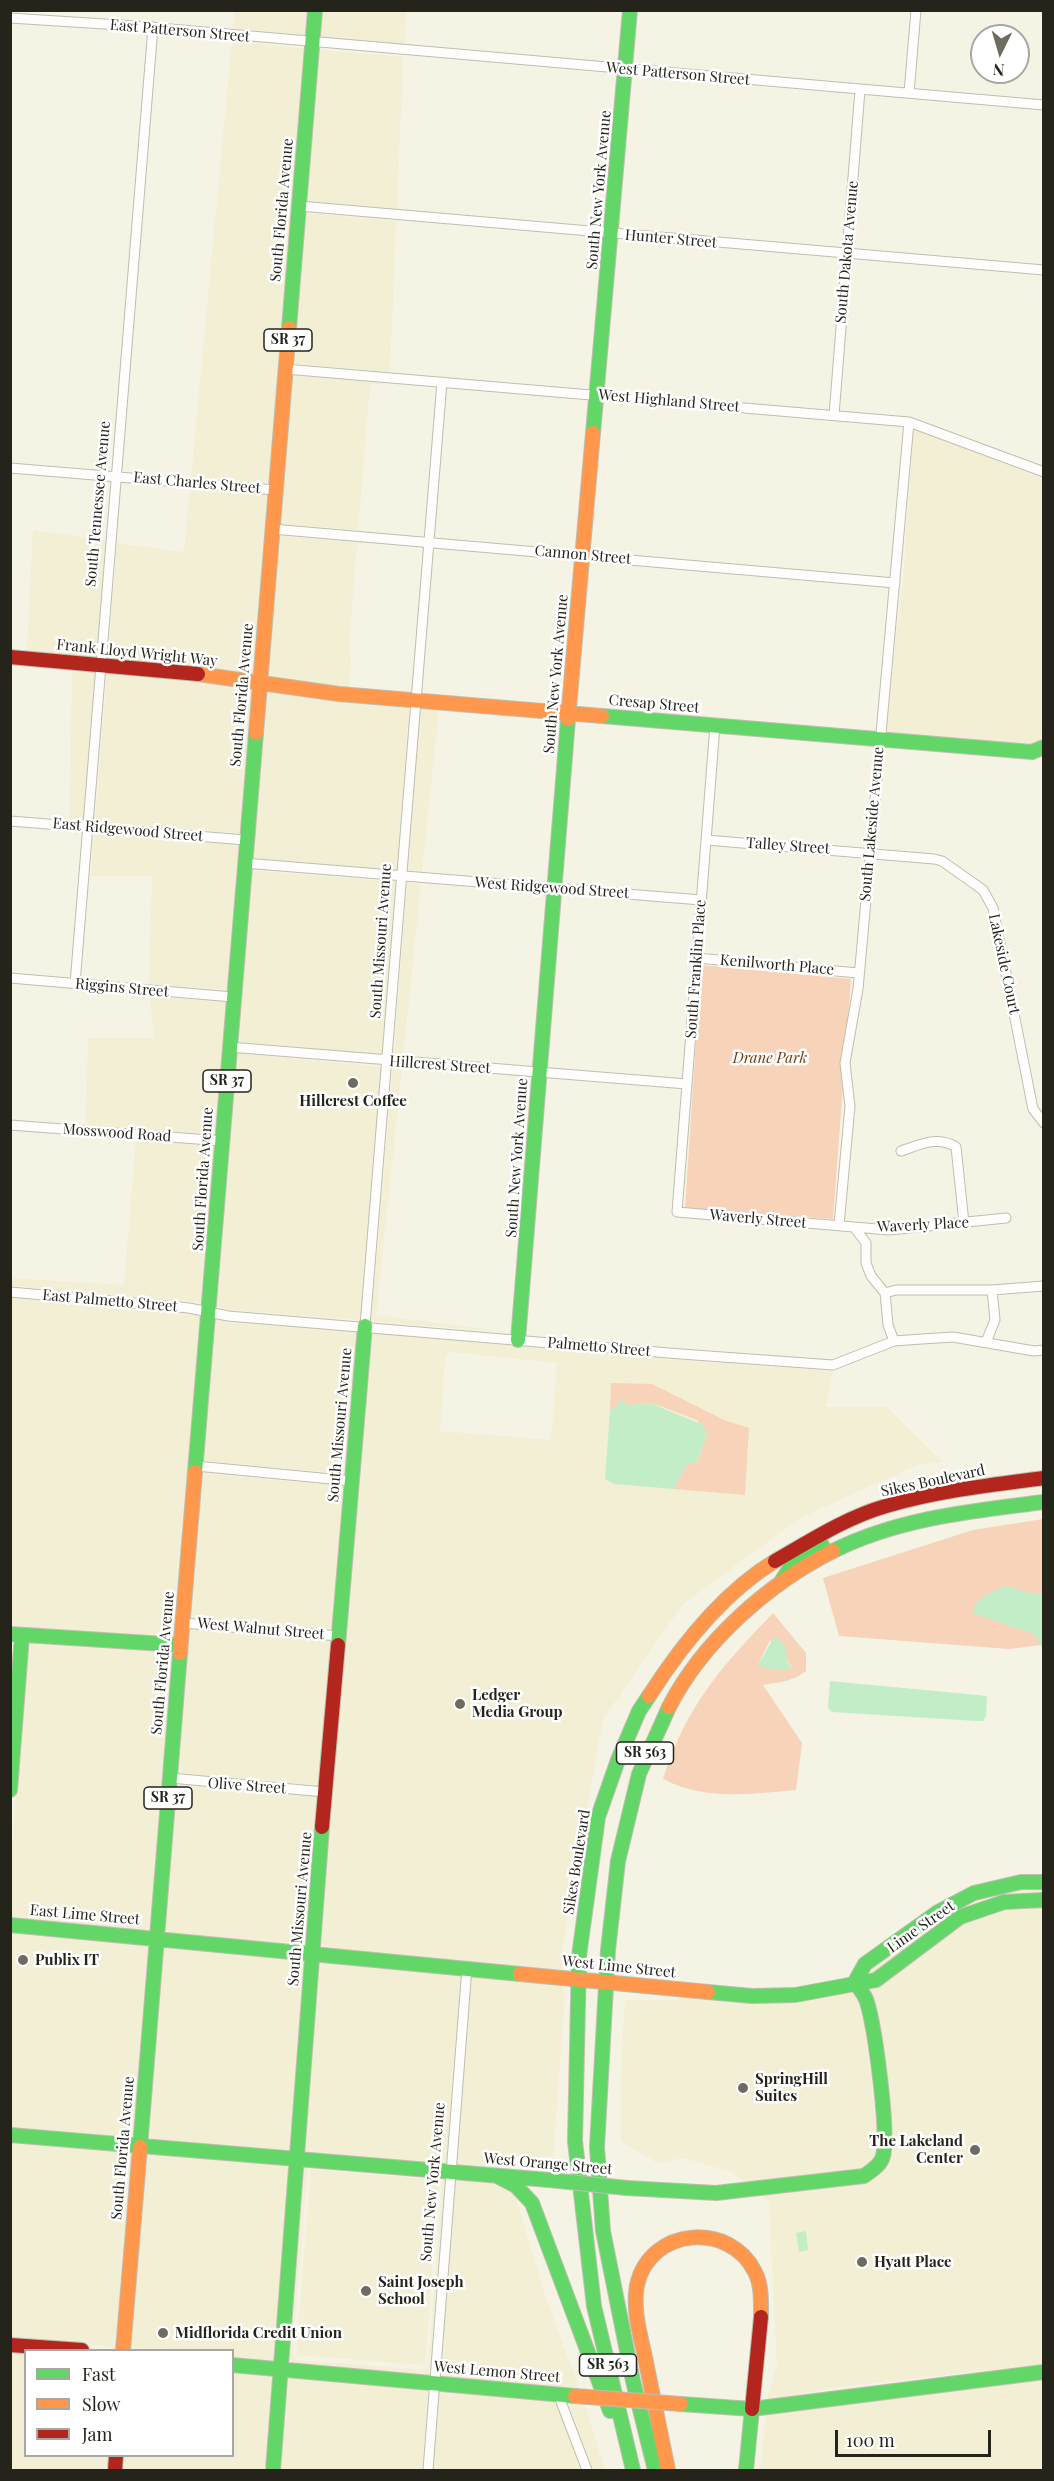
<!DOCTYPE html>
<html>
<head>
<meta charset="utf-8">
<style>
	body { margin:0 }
	#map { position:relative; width:1054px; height:2481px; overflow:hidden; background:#f5f3e4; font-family:"Playfair Display",serif }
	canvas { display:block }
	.frame { position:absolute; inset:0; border:12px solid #25241a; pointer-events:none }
	.legend { position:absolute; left:24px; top:2349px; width:210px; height:108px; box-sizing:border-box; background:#fff; border:2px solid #a8a7a3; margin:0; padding:8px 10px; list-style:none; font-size:18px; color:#25241a }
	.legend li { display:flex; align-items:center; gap:12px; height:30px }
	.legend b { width:30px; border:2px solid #a8a7a3 }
	.north { position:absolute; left:970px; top:24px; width:60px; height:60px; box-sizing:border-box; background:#fff; border:2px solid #a8a7a3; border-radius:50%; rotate:185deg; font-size:16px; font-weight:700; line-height:24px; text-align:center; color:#25241a }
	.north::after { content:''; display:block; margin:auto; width:21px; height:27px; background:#6e6c61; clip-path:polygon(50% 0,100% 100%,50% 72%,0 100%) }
	.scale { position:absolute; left:835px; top:2430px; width:156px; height:27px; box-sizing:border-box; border:3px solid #25241a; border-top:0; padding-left:8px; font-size:18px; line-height:21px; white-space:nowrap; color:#25241a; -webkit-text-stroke:4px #fff; paint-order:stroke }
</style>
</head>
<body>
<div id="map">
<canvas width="1054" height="2481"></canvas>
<div class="frame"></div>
<ul class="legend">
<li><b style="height:8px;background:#63d668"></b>Fast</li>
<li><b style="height:8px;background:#ff974d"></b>Slow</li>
<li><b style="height:8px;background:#b3261e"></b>Jam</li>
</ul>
<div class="north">N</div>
<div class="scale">100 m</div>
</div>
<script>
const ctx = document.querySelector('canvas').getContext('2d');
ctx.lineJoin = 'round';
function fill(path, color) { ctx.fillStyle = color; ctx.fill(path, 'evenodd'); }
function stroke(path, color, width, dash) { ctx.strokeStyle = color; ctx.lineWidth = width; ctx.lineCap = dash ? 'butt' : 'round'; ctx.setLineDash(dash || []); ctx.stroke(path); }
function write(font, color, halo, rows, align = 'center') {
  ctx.font = font + ' "Playfair Display",serif'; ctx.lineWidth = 5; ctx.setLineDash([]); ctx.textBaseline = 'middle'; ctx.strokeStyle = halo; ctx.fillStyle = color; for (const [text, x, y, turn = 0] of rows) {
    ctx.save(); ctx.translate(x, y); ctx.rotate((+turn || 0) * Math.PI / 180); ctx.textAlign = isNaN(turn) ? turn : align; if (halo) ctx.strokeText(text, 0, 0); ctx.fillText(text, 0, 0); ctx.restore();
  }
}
fill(new Path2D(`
	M235 11H310L308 36 233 29Z
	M321 11H406L404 45 319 38Z
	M232 41 307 49 270 483 191 477Z
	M318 50 403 57 397 209 305 201Z
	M304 213 396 221 390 372 291 363Z
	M290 375 390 384H370L358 530 278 524Z
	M914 429 1043 479V731L1036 746 888 732 886 729 903 578Z
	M190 489 269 495 255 676 108 659 117 543 184 552Z
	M33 530 107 541 97 658 27 652Z
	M277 536 357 542 349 647 351 660 349 689 266 678Z
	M72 668 96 671 84 821 70 820Z
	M107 672 179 677 254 688 241 833 95 822Z
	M264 690 409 706 397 870 250 858Z
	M420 707 439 708 422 872 408 870Z
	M94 834 241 845 229 990 149 984 152 876H91Z
	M249 870 396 882 383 1055 235 1041Z
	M407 883 421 884 403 1057 394 1056Z
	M150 996 227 1002 218 1134 86 1125 88 1038H154Z
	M234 1053 382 1067 361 1320 229 1310 215 1305Z
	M393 1068 402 1069 376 1315 514 1333 371 1321Z
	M136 1141 217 1146 204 1303 11 1286 10 1278 124 1285Z
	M10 1298 203 1315 176 1639 10 1628Z
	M213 1318 227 1322 360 1332 347 1474 202 1461Z
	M370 1333 680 1360 833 1371 826 1407H887L943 1462 917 1465 802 1517 683 1604 603 1719 562 1951 563 1972 318 1948ZM450 1352 557 1363 551 1440 440 1431 445 1357ZM724 1420 749 1428 745 1495 614 1484 605 1479Z
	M201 1473 346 1486 334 1629 188 1617Z
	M187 1629 333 1641 321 1785 175 1773Z
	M27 1642 175 1651 152 1932 11 1919V1860Z
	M174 1785 320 1797 308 1947 163 1933Z
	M1020 1889H1043V1894L1003 1896 958 1912 875 1974 866 1975 869 1969 941 1918 986 1896Z
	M1043 1906V2364L829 2388 767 2401 777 2366 769 2204 763 2195 865 2182 885 2165 865 1987 963 1923 1005 1908Z
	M10 1931 151 1944 134 2139 11 2128Z
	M162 1945 307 1959 292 2152 145 2140Z
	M317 1960 461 1973 446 2165 303 2153Z
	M471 1974 563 1984 564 2011 553 2157 512 2159V2171L457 2166Z
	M853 1989 862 2004 879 2147 876 2158 862 2170 748 2184 729 2171 683 2158 657 2163 621 2141V2072L625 2000H678V1995Z
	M10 2141 133 2151 118 2347 11 2339Z
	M144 2152 291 2164 276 2363 233 2359 232 2350 129 2348Z
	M302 2165 308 2166 292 2354 296 2360 424 2370 428 2368 443 2177H445L429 2377 286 2364Z
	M311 2169 439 2180 425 2365 296 2355Z
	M456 2178 495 2182 514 2192 546 2299 580 2390 561 2386 440 2377Z
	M10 2351 25 2352 26 2456H111L110 2470H11Z
	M233 2371 275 2376 267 2470H120L121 2456H232Z
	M286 2376 428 2389 423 2470H278Z
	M1043 2378V2470H760L766 2414Z
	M439 2390 555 2399 581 2470H433Z
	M568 2401 584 2402 605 2470H593Z`), '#f2efd5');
fill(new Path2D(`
	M701 965 851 979 833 1219 685 1208Z
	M611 1383 652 1384 724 1420 749 1428 745 1495 673 1489 688 1463 697 1462 707 1435 697 1420 663 1407 650 1403 626 1405 624 1400 610 1411Z
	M1043 1519V1593H1031L979 1615 1034 1634 1042 1645 1009 1649 839 1636 823 1578 973 1530Z
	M773 1613 806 1653V1671C792 1682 779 1682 763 1685L802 1743 796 1790C750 1794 705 1801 663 1779 686 1706 721 1667 773 1613ZM770 1640 792 1667 783 1670 758 1665Z`), '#f7d3b9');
fill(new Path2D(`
	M624 1399 626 1405 650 1403 703 1425 707 1435 697 1462 688 1463 673 1489 614 1484 605 1479 610 1411Z
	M1007 1586 1031 1593H1043V1649L1034 1634 972 1613C976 1598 993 1590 1007 1586Z
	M774 1637C783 1641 789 1650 786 1660L792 1668C782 1672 769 1669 758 1665Z
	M830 1681 987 1696 986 1716 983 1721H977L832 1712 828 1708Z
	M806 2231 808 2250 799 2252 796 2233Z`), '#c2edc6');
const street = new Path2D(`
	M10 18 136 26 1044 105
	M909 93 916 10
	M299 206 1044 270
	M285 369 909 422 1044 472
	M834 415 860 90
	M10 468 275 490
	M272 529 895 583
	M715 725 677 1212 889 1230 1006 1218
	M10 821 246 840
	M706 840 934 859 942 861 983 890 993 908 1033 1109 1044 1123
	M244 863 701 900
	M697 958 858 973
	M10 978 233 997
	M75 984 153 27
	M229 1047 687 1084
	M10 1125 223 1141
	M901 1151C919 1145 938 1135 956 1147L964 1223
	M839 1225 850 1106 845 1063 858 989 909 422
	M854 1227 866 1243V1263L871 1276 885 1293 888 1325 894 1341
	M10 1292 189 1308 228 1316 681 1354 833 1365 894 1341 922 1339 953 1337 1034 1351 1044 1350
	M885 1293 896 1290H992L1044 1286
	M365 1326 442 382
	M986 1342 995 1320 992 1290
	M196 1466 352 1481
	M183 1623 339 1636
	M170 1778 325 1792
	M558 2394 587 2470
	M428 2470 467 1967`);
const fast = new Path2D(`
	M289 328 315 10
	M593 433 630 10
	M602 716 1032 752 1044 747
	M518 1340 568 719
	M195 1472 256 733
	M833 1551C899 1518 972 1511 1044 1502
	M781 1582 791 1566 822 1545
	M10 1634 180 1645
	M338 1645 365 1326
	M10 1790 22 1635
	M10 1925 520 1974
	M855 1982 865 1964 938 1912 974 1893 1021 1882H1044
	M708 1992 752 1996 795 1995 876 1980 960 1917 1004 1902 1044 1900
	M10 2135 549 2180
	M140 2147 180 1653
	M497 2176 516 2186 532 2203 610 2411
	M627 2188 716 2193 864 2176C871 2171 881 2165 883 2156 889 2132 875 2028 867 2002 865 1995 859 1988 855 1982
	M232 2365 575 2396
	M681 2404 752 2409 1044 2372
	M273 2470 322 1827
	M633 2470 594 2306 575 2141 579 1956 598 1817 618 1760 639 1711 649 1696
	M655 2470 633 2381 603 2231 597 2147 608 1950 618 1861 639 1774 669 1707
	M746 2470 752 2409`);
const slow = new Path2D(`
	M198 674 339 694 602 716
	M568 719 593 433
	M256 733 289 328
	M180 1653 195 1472
	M649 1696C681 1646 724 1592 775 1561
	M669 1707C703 1641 768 1584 833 1551
	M520 1974 708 1992
	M123 2350 140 2147
	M668 2470C661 2436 654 2401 647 2367 642 2340 632 2312 637 2285 650 2227 730 2221 755 2272 762 2285 761 2303 761 2317`);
const jam = new Path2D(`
	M10 657 198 674
	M775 1561C810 1541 847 1517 886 1506 937 1491 991 1485 1044 1478
	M322 1827 338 1645
	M10 2345 82 2350
	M752 2409 761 2317
	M115 2470 116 2456`);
stroke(street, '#bfbeb2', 11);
stroke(fast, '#bfbeb2', 16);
stroke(slow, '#bfbeb2', 16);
stroke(jam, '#bfbeb2', 16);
stroke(street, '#fefdfb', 9);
stroke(fast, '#63d668', 14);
stroke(slow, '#ff974d', 14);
stroke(jam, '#b3261e', 14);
const fastBridge = new Path2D(`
	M549 2180 627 2188`);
const slowBridge = new Path2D(`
	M575 2396 681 2404`);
stroke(fastBridge, '#bfbeb2', 16, []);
stroke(slowBridge, '#bfbeb2', 16, []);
stroke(fastBridge, '#63d668', 14);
stroke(slowBridge, '#ff974d', 14);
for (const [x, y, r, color] of [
	[353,1083,6,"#6e6c61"],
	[460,1704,6,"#6e6c61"],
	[23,1960,6,"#6e6c61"],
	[743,2088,6,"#6e6c61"],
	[975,2150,6,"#6e6c61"],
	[862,2262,6,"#6e6c61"],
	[366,2291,6,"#6e6c61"],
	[163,2333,6,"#6e6c61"]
]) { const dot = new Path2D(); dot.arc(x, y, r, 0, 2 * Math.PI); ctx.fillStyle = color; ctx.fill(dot); stroke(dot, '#fff', 2); }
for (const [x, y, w] of [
	[288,340,48],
	[227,1081,48],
	[645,1753,57],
	[168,1798,48],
	[608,2365,57]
]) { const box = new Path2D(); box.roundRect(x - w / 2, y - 11, w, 22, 4.5); ctx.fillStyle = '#fff'; ctx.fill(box); stroke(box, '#25241a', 1.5); }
write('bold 14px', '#25241a', null, [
	["SR 37",288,340],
	["SR 37",227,1081],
	["SR 563",645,1753],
	["SR 37",168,1798],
	["SR 563",608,2365]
]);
write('15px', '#25241a', '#fff', [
	["East Patterson Street",180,31,5],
	["West Patterson Street",678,74,5],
	["South New York Avenue",599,190,-85],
	["South Florida Avenue",282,210,-85],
	["Hunter Street",671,239,5],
	["South Dakota Avenue",847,252,-85],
	["West Highland Street",669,401,5],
	["East Charles Street",197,483,5],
	["South Tennessee Avenue",98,504,-85],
	["Cannon Street",583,555,5],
	["Frank Lloyd Wright Way",137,653,6],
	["South New York Avenue",556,674,-85],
	["South Florida Avenue",242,695,-85],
	["Cresap Street",654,704,5],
	["South Lakeside Avenue",872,824,-85],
	["East Ridgewood Street",128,830,5],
	["Talley Street",788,846,4],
	["West Ridgewood Street",552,888,4],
	["South Missouri Avenue",381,941,-86],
	["Lakeside Court",1004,964,78],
	["Kenilworth Place",777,965,5],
	["South Franklin Place",696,969,-86],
	["Riggins Street",122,988,5],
	["Hillcrest Street",440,1065,4],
	["Mosswood Road",117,1133,4],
	["South New York Avenue",517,1158,-86],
	["South Florida Avenue",203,1179,-86],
	["Waverly Street",758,1219,5],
	["Waverly Place",923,1225,-3],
	["East Palmetto Street",110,1301,5],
	["Palmetto Street",599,1347,5],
	["South Missouri Avenue",340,1425,-85],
	["Sikes Boulevard",933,1481,-12],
	["West Walnut Street",261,1629,5],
	["South Florida Avenue",163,1663,-85],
	["Olive Street",247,1786,4],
	["Sikes Boulevard",577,1862,-81],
	["South Missouri Avenue",300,1909,-85],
	["East Lime Street",85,1915,5],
	["Lime Street",921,1927,-35],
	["West Lime Street",619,1967,6],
	["South Florida Avenue",123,2148,-85],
	["West Orange Street",548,2164,5],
	["South New York Avenue",433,2182,-85],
	["West Lemon Street",497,2372,5]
]);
write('italic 15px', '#72370f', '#fff', [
	["Drane Park",770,1058]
]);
write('bold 15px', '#25241a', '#fff', [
	["Hillcrest Coffee",353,1101,"center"],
	["Ledger",472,1695],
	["Media Group",472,1712],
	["Publix IT",35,1960],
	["SpringHill",755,2079],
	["Suites",755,2096],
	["The Lakeland",963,2141,"right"],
	["Center",963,2158,"right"],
	["Hyatt Place",874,2262],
	["Saint Joseph",378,2282],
	["School",378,2299],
	["Midflorida Credit Union",175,2333]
], 'left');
</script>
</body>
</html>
